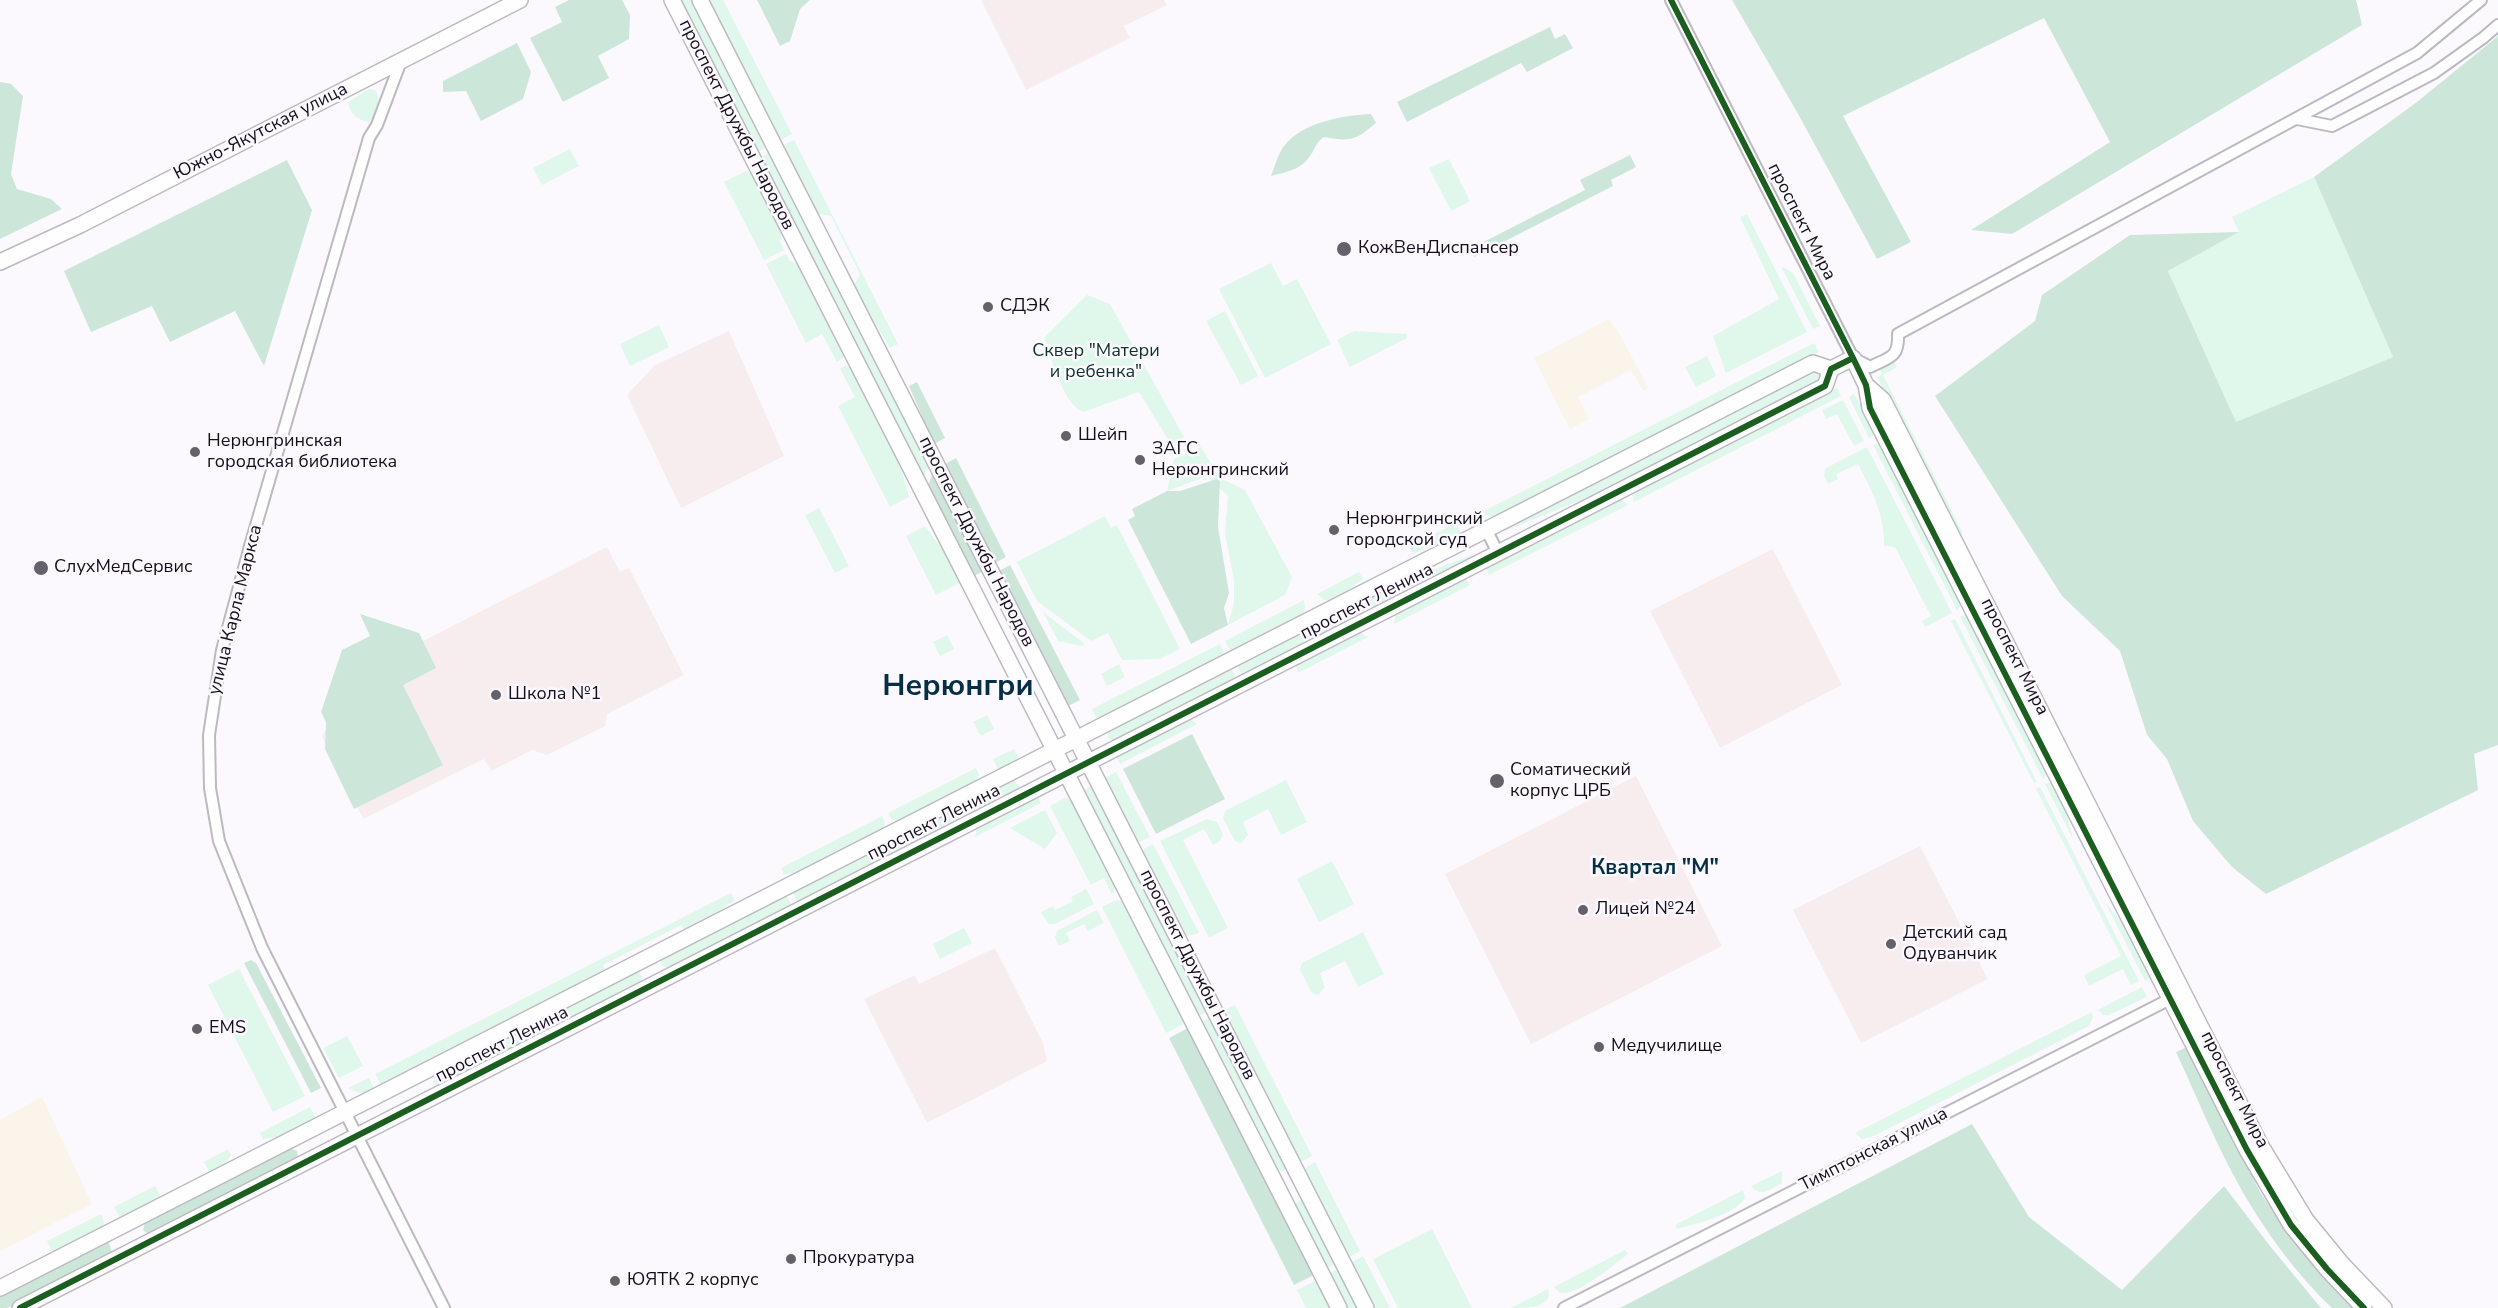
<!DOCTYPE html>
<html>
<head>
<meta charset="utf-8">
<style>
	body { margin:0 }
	canvas { display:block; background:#fbf9fe }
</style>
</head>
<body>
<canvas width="2498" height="1308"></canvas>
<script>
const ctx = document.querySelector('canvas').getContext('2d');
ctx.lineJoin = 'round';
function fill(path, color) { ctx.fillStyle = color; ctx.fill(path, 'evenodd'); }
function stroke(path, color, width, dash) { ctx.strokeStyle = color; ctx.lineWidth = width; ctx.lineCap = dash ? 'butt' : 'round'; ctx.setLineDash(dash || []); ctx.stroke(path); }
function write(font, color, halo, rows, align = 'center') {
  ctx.font = font + ' "Nunito Sans",sans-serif'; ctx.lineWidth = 5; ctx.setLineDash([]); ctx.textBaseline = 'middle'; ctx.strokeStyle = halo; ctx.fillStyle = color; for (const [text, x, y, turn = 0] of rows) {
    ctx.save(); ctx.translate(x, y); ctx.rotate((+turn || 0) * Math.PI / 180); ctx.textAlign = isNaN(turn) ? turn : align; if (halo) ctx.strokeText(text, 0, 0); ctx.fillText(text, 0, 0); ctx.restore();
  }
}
fill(new Path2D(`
	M1609 319 1621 336 1648 388 1643 391 1631 370 1578 397 1589 419 1570 429 1534 358Z
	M42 1097 92 1204 0 1251V1120Z`), '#faf4ea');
fill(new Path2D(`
	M981 0H1164L1167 5 1124 26 1130 38 1026 90Z
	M729 331 784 456 681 508 627 395 655 365Z
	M607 547 620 572 629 568 684 675 607 714 605 726 547 755 532 750 491 771 484 759 363 819 322 736 369 659 419 633 423 641Z
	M1773 549 1842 685 1720 748 1650 611Z
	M1636 776 1722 946 1531 1044 1445 874Z
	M1920 846 1988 979 1861 1043 1793 910Z
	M995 948 1043 1043 1047 1061 927 1123 864 999 915 975 919 984Z`), '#f7edee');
fill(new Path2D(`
	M679 0H693L768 146 756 153Z
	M707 0H723L792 134 779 141Z
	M369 89 375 90C382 99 378 116 369 122 359 121 349 113 348 102Z
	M794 140 898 344 890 348 853 287 860 274 831 216 815 213 782 146Z
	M570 149 579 166 542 185 533 168Z
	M770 152 929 464 923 480 759 158Z
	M1449 159 1470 201 1451 211 1429 168Z
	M746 171 752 173 783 232 780 241 784 250 764 260 724 182Z
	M2314 177 2393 357 2236 422 2168 271 2239 232 2232 217Z
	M1747 214 1807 332 1726 373 1713 336 1779 299 1740 217Z
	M786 254 790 261 799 263 844 351 843 358 837 362 822 334 806 343 766 264Z
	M1271 263 1283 286 1297 279 1331 344 1265 378 1219 289Z
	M1781 266 1793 273 1820 326 1813 329Z
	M1087 295 1110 304 1184 437 1172 446 1139 392 1084 412C1065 409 1051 356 1044 338Z
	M1225 311 1258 376 1241 385 1206 321Z
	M659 325 669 347 630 366 620 344Z
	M1354 331 1407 334V338L1350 367 1337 340Z
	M1814 343 1819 352 1499 516H1489L1482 512Z
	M1707 356 1716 375 1715 377 1696 387 1685 367Z
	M1892 358 1897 367 1883 375 1963 533 1958 535 1877 377 1882 374 1878 365Z
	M845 366 851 367 899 460 909 497 890 507 838 406 855 397 840 369Z
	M1811 370 1820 372V381L1621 484 1507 530 1504 529Z
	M1837 388 1841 396 1634 502 1632 494 1634 490 1830 390Z
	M1854 394 1875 430V434L1869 438 1849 397Z
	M1843 400 1864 441 1854 446 1837 414 1826 419 1822 410Z
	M1879 443 1962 604 1957 610 1873 445Z
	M1201 447 1220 478 1245 490 1292 577 1285 595 1228 625 1234 603V580L1225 533 1228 496 1207 476 1167 491 1174 459Z
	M1867 447 1952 613 1925 627 1922 621 1931 616 1895 547 1884 546C1885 515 1872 491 1858 464L1836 474 1838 479 1828 484 1824 475 1826 468Z
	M1621 498 1628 505 1489 575 1485 566Z
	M819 508 849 566 835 573 805 515Z
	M1105 516 1111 528 1117 525 1180 649 1160 659 1122 660 1108 633 1091 641 1037 601 1017 562Z
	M1456 523 1462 535 1415 553 1411 552V546Z
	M925 526 951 560 962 582 936 595 906 536Z
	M1472 555 1474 559 1243 677 1236 663 1380 590Z
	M1359 572 1363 579 1332 601 1324 600 1317 594Z
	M1465 576 1470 585 1394 624 1396 611Z
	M1304 600 1305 610 1302 615 1231 652 1225 641Z
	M1043 612 1085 644 1081 646 1058 641Z
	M1967 615 2048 773 2043 779 1960 616Z
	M1955 619 2037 782 2034 783 1951 621Z
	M1357 631 1368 637 1298 673 1296 667 1299 661Z
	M947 635 954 649 940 656 933 642Z
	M1220 644 1226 656 1098 721 1092 709Z
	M1119 664 1125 677 1107 686 1101 674Z
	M1230 666 1237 679 1114 741 1108 738V729Z
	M987 715 994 729 981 736 973 722Z
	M1189 718 1197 724 1120 764 1115 754Z
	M1014 749 1020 761 999 771 993 759Z
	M976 768 979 775 976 782 899 822 891 819 888 813Z
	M1116 772 1150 837 1140 842 1136 841 1103 779Z
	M1014 779 1019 787 1017 792 798 903 791 890Z
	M1286 780 1307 822 1281 835 1268 809 1243 822 1248 835 1241 843 1235 841 1223 818 1225 811Z
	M2048 783 2053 784 2064 802 2073 839 2045 784Z
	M1090 786 1093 787 1209 1011 1197 1017 1083 792Z
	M2040 787 2139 981 2131 985 2123 969 2089 986 2084 975 2121 956 2036 789Z
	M1037 795 1041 803 975 837 977 826Z
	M1067 797 1076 808 1116 887 1112 895 1104 878 1091 885 1050 806Z
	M1045 810 1057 833 1045 849 1010 828Z
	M882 816 885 823 882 830 806 870 784 875 781 868Z
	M1207 819 1217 822 1223 834 1220 841 1213 845 1204 829 1183 840 1228 928 1209 938 1160 841Z
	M1153 844 1199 933 1183 937 1142 853 1144 849Z
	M1332 861 1354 904 1319 922 1297 879Z
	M1086 889 1094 904 1055 924H1049L1041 912 1053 906 1055 910 1073 901 1071 897Z
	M785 892 792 906 669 968 662 966 661 958Z
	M731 893 735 900 707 920 685 931 681 925 603 965 606 973 382 1087 375 1074Z
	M1117 900 1124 902 1186 1023 1166 1033 1102 907Z
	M2105 902 2129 931 2153 977 2145 981Z
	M1097 910 1104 923 1088 931 1084 924 1066 933 1070 941 1059 946 1055 937 1057 931Z
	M964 928 972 943 940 959 933 944Z
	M1363 932 1384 974 1358 987 1345 961 1320 973 1325 987 1318 995 1312 993 1300 970 1302 963Z
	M239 969 305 1096 273 1112 208 985Z
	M637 971 642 976 641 983 440 1086 433 1083 434 1074Z
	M2142 987 2147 997 2109 1015H2103L2098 1010Z
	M1235 1005 1312 1156 1303 1161 1299 1160 1221 1011Z
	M2092 1012 2093 1018 2089 1026 1872 1137 1862 1139 1855 1133Z
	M1212 1016 1287 1166 1284 1171H1276L1199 1023Z
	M347 1036 363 1066 339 1078 323 1048Z
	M369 1078 375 1091 359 1093 348 1088Z
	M310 1107 317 1120 286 1136 263 1139 260 1133Z
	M228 1149 231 1155 222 1169 211 1175 204 1162Z
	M1315 1162 1360 1251 1347 1258 1338 1233 1304 1171 1307 1167Z
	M1782 1171V1183C1771 1189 1761 1198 1751 1186Z
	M155 1186 162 1199 121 1220 114 1207Z
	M1743 1190 1745 1198C1735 1215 1695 1224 1677 1229L1675 1225Z
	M1302 1199 1306 1201 1337 1263 1325 1269 1293 1205Z
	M101 1214 104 1222 102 1229 54 1254 47 1241Z
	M1432 1229 1472 1308H1398L1373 1259Z
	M1625 1250 1628 1254C1613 1265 1578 1296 1560 1293L1554 1287Z
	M1363 1256 1390 1308H1373L1350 1263Z
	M1340 1268 1360 1308H1344L1328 1274Z
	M1317 1280 1331 1308H1306L1297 1290Z
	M1548 1289C1554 1308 1526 1308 1511 1308Z`), '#e0f7eb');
fill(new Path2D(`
	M569 0H622L630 15 629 39 598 56 609 78 563 102 530 38 562 22 555 7Z
	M757 0H810L800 9 790 41 780 46Z
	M1732 0H2356L2362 25 2012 234 1971 230 2110 142 2044 18 1843 116 1911 242 1877 259 1797 112Z
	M1550 27 1555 39 1565 34 1573 48 1527 72 1521 63 1407 122 1397 102Z
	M2498 36V745L2474 754 2478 790 2266 894 2232 867 2193 821 2167 759 2147 735 2120 651 2062 596 1935 396 2035 321 2042 295 2130 235 2239 232 2168 271 2236 422 2393 357 2314 177 2417 102Z
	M517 43 531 72 523 99 481 121 466 91 443 92V81Z
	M0 82 11 84 23 96 11 174 17 189 51 199 62 209 0 239Z
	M1371 114 1376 123C1356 140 1351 142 1324 137 1315 143 1316 148 1310 156 1301 170 1286 172 1271 176 1275 166 1278 154 1284 146 1302 122 1345 115 1371 114Z
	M1630 155 1636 167 1611 180 1613 186 1474 257 1470 249 1585 190 1580 180Z
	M287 160 312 210 264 366 235 311 170 342 152 306 91 332 64 271Z
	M917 382 945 438 934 444 909 386Z
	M956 458 1006 557 995 563 945 464Z
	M933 472 984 571 972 577 927 488Z
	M1220 478 1218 527 1229 593 1224 608 1228 625 1191 644 1128 520 1135 516 1132 509 1167 491H1180Z
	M1010 565 1080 700 1068 706 999 571Z
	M360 614 419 633 436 668 403 685 443 765 354 809 325 749 326 722 321 712 342 650 370 636Z
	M1192 734 1225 799 1156 834 1123 769Z
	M251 960 256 963 321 1088 311 1093 244 963Z
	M1188 1028 1314 1275 1294 1285 1169 1038Z
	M2187 1047 2260 1192 2294 1242 2357 1308H2332C2297 1275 2265 1231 2241 1189 2216 1145 2197 1097 2176 1052Z
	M1972 1124 2029 1217 2122 1290 2224 1186 2270 1246 2321 1308H1620Z
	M290 1148 297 1151 298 1158 149 1234 143 1230 145 1222Z
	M104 1242 109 1243 112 1253 109 1256 7 1308H0V1295Z`), '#cce7d9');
const street = new Path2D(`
	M1671 0 1853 358 1870 367C1890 357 1899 358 1898 334L2417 53 2481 0
	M401 61 377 125 369 138 250 546 222 650 209 735 210 788 219 841 262 948 444 1308
	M2297 119 2332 126 2434 73 2483 38 2498 25
	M1486 529 1498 553
	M1564 1308 2176 996`);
const secondary = new Path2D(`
	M672 0 1339 1308
	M700 0 1366 1308
	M0 262 80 225 520 0
	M1866 385 1883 400 2261 1146 2306 1220 2342 1264 2384 1308
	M0 1288 1813 363 1831 369
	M20 1308 1825 386 1831 369 1853 358 1866 385 1870 408 2247 1150 2291 1225 2327 1269 2364 1308`);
stroke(street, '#bcb9c1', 14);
stroke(secondary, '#bcb9c1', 18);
stroke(street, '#fefeff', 10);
stroke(secondary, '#fefeff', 15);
stroke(new Path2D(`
	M1671 0 1853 358 1866 385 1870 408 2247 1150 2291 1225 2327 1269 2364 1308
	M20 1308 1825 386 1831 369 1853 358`), '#1b5e20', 6);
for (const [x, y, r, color] of [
	[1344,249,8,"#65616a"],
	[988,307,6,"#65616a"],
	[1066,436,6,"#65616a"],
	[195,452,6,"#65616a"],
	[1140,460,6,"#65616a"],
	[1334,530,6,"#65616a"],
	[41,568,8,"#65616a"],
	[496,695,6,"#65616a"],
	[1497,781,8,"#65616a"],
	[1583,910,6,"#65616a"],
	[1891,944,6,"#65616a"],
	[197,1029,6,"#65616a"],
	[1599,1047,6,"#65616a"],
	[791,1259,6,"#65616a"],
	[615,1281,6,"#65616a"]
]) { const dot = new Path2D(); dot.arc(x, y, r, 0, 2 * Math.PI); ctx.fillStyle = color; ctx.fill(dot); stroke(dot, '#fbf8ff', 2); }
write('18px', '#140f1a', '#fbf8ff', [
	["проспект Дружбы Народов",736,125,63],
	["Южно-Якутская улица",261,132,-27],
	["проспект Мира",1801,222,63],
	["проспект Дружбы Народов",976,542,63],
	["проспект Ленина",1367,602,-27],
	["улица Карла Маркса",236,610,-76],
	["проспект Мира",2014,657,63],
	["проспект Ленина",934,823,-27],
	["проспект Дружбы Народов",1197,975,63],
	["проспект Ленина",502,1045,-27],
	["проспект Мира",2234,1090,63],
	["Тимптонская улица",1874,1150,-27]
]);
write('18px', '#140f1a', '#fbf8ff', [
	["КожВенДиспансер",1358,249],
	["СДЭК",1000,307],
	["Шейп",1078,436],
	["Нерюнгринская",207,442],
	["городская библиотека",207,463],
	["ЗАГС",1152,450],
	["Нерюнгринский",1152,471],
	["Нерюнгринский",1346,520],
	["городской суд",1346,541],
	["СлухМедСервис",54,568],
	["Школа №1",508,695],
	["Соматический",1510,771],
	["корпус ЦРБ",1510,792],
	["Лицей №24",1595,910],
	["Детский сад",1903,934],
	["Одуванчик",1903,955],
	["EMS",209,1029],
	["Медучилище",1611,1047],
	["Прокуратура",803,1259],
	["ЮЯТК 2 корпус",627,1281]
], 'left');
write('18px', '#0a3521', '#fbf8ff', [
	["Сквер \"Матери",1096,352],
	["и ребенка\"",1096,373]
]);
write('bold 21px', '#062f46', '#fbf8ff', [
	["Квартал \"М\"",1655,869]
]);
write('bold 30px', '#062f46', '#fbf8ff', [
	["Нерюнгри",958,688]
]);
</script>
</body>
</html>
